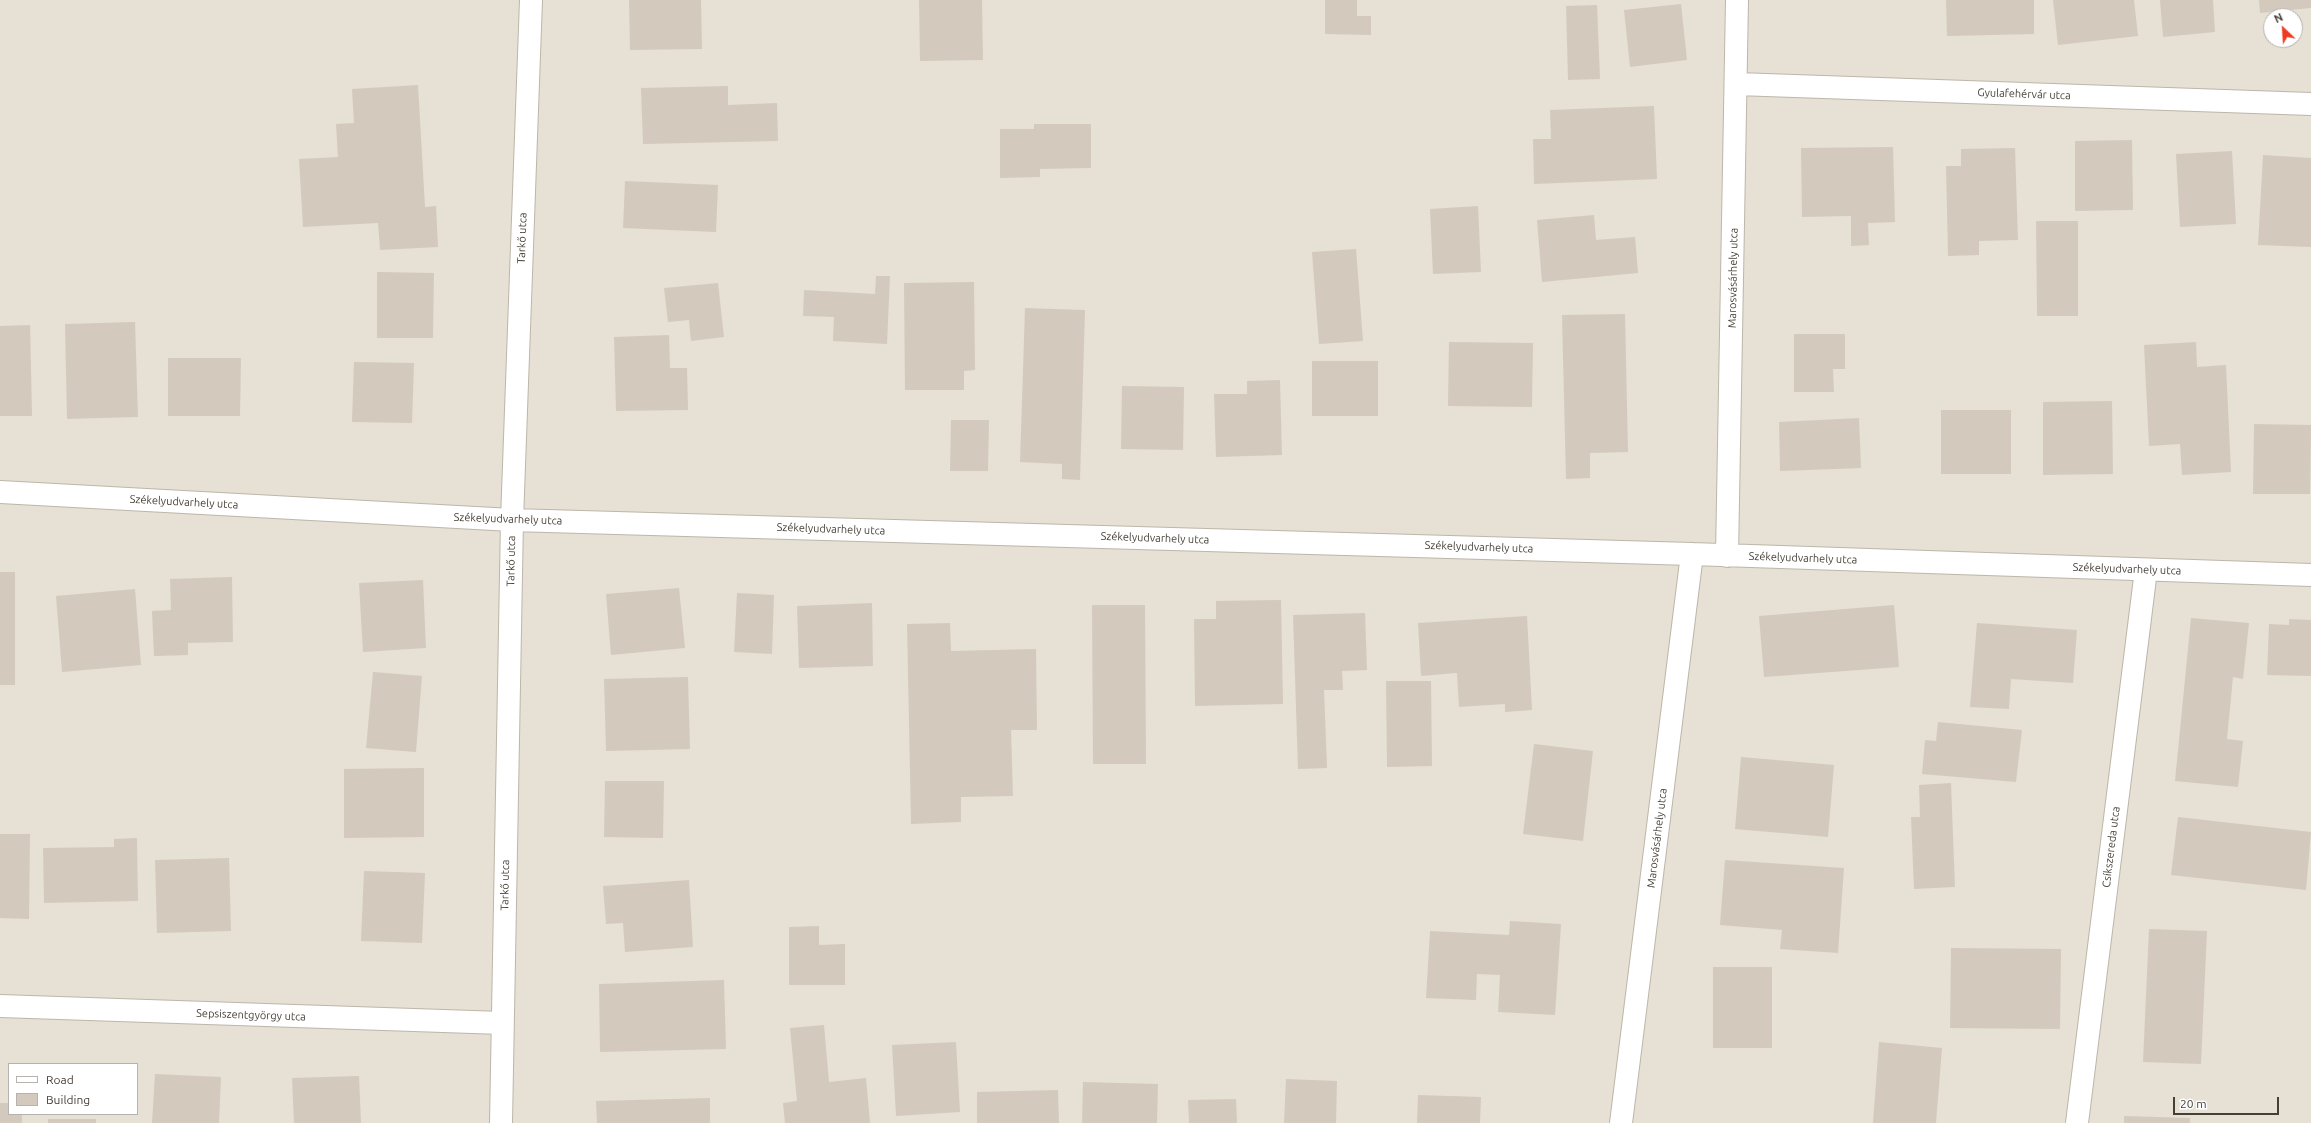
<!DOCTYPE html>
<html>
<head>
<meta charset="utf-8">
<style>
	body { margin:0 }
	#map { position:relative; width:2311px; height:1123px; overflow:hidden; background:#f2eee7; font-family:Ubuntu,sans-serif }
	canvas { display:block }
	.legend { position:absolute; left:8px; top:1063px; width:130px; height:52px; box-sizing:border-box; background:#fff; border:1px solid #b5b2af; margin:0; padding:5px 7px; list-style:none; font-size:12px; color:#453f36 }
	.legend li { display:flex; align-items:center; gap:8px; height:20px }
	.legend b { width:20px; border:1px solid #b5b2af }
	.north { position:absolute; left:2263px; top:8px; width:40px; height:40px; box-sizing:border-box; background:#fff; border:1px solid #b5b2af; border-radius:50%; rotate:335deg; font-size:11px; font-weight:700; line-height:16px; text-align:center; color:#453f36 }
	.north::after { content:''; display:block; margin:auto; width:14px; height:18px; background:#ee3b22; clip-path:polygon(50% 0,100% 100%,50% 72%,0 100%) }
	.scale { position:absolute; left:2173px; top:1097px; width:106px; height:18px; box-sizing:border-box; border:2px solid #453f36; border-top:0; padding-left:5px; font-size:12px; line-height:14px; white-space:nowrap; color:#453f36; -webkit-text-stroke:3px #fff; paint-order:stroke }
</style>
</head>
<body>
<div id="map">
<canvas width="2311" height="1123"></canvas>
<ul class="legend">
<li><b style="height:5px;background:#fff"></b>Road</li>
<li><b style="height:11px;background:#d3cabd"></b>Building</li>
</ul>
<div class="north">N</div>
<div class="scale">20 m</div>
</div>
<script>
const ctx = document.querySelector('canvas').getContext('2d');
ctx.lineJoin = 'round';
function fill(path, color) { ctx.fillStyle = color; ctx.fill(path, 'evenodd'); }
function stroke(path, color, width, dash) { ctx.strokeStyle = color; ctx.lineWidth = width; ctx.lineCap = dash ? 'butt' : 'round'; ctx.setLineDash(dash || []); ctx.stroke(path); }
function write(font, color, halo, rows, align = 'center') {
  ctx.font = font + ' Ubuntu,sans-serif'; ctx.lineWidth = 3; ctx.setLineDash([]); ctx.textBaseline = 'middle'; ctx.strokeStyle = halo; ctx.fillStyle = color; for (const [text, x, y, turn = 0] of rows) {
    ctx.save(); ctx.translate(x, y); ctx.rotate((+turn || 0) * Math.PI / 180); ctx.textAlign = isNaN(turn) ? turn : align; if (halo) ctx.strokeText(text, 0, 0); ctx.fillText(text, 0, 0); ctx.restore();
  }
}
fill(new Path2D(`
	M0 0H2311V1123H0ZM2271 16H2295V40H2271ZM9 1064H137V1114H9Z`), '#e6e0d5');
fill(new Path2D(`
	M629 0H701L702 49 630 50Z
	M919 0H982L983 60 920 61Z
	M1325 0H1357V16H1371V35L1325 34Z
	M1946 0H2034V34L1947 36Z
	M2053 0H2134L2138 36 2058 45Z
	M2160 0H2213L2215 32 2163 37Z
	M2259 0H2311V8L2260 13Z
	M1681 4 1687 60 1630 67 1624 10Z
	M1597 5 1600 79 1568 80 1566 6Z
	M418 85 425 207 436 206 438 247 380 250 378 223 303 227 299 159 338 157 336 124 354 123 352 89Z
	M728 86V105L777 103 778 141 643 144 641 88Z
	M1654 106 1657 179 1534 184 1533 139H1551L1550 110Z
	M1034 124H1091V168L1040 169V177L1000 178V129H1034Z
	M2132 140 2133 210 2075 211V141Z
	M1893 147 1895 222 1868 223 1869 245 1851 246V216L1802 217 1801 148Z
	M2015 148 2018 240 1979 241V255L1948 256 1946 166H1961V149Z
	M2232 151 2236 224 2180 227 2176 154Z
	M2263 155 2311 158V247L2258 245Z
	M625 181 718 185 716 232 623 228Z
	M1478 206 1481 272 1433 274 1430 209Z
	M1594 215 1596 240 1635 237 1638 273 1542 282 1537 220Z
	M2036 221H2078V316H2037Z
	M1356 249 1363 341 1319 344 1312 252Z
	M377 272 434 273 433 338H377Z
	M876 276H890L887 344 833 341 834 317 803 316 804 290 875 294Z
	M974 282 975 370 964 371V390H905L904 283Z
	M718 283 724 337 691 341 689 320 668 322 664 288Z
	M1025 308 1085 310 1080 480 1062 479V464L1020 462Z
	M1625 314 1628 452 1590 453V478L1566 479 1562 315Z
	M135 322 138 417 67 419 65 324Z
	M30 325 32 416H0V326Z
	M1794 334H1845V369H1833L1834 392H1794Z
	M669 335 670 368H687L688 410 616 411 614 337Z
	M1449 342 1533 343 1532 407 1448 406Z
	M2196 342 2197 367 2226 365 2231 472 2182 475 2180 444 2149 446 2144 345Z
	M168 358H241L240 416H168Z
	M1312 361H1378V416H1312Z
	M354 362 414 363 412 423 352 422Z
	M1280 380 1282 455 1216 457 1214 394H1247V381Z
	M1122 386 1184 387 1183 450 1121 449Z
	M2112 401 2113 474 2043 475V402Z
	M1941 410H2011V474H1941Z
	M1859 418 1861 468 1780 471 1779 422Z
	M951 420H989L988 471H950Z
	M2254 424 2311 425 2310 494H2253Z
	M0 572H15V685H0Z
	M232 577 233 642 188 643V655L154 656 152 611 171 610 170 579Z
	M423 580 426 648 363 652 359 583Z
	M679 588 685 648 611 655 606 594Z
	M135 589 141 665 62 672 56 596Z
	M737 593 774 595 772 654 734 652Z
	M1281 600 1283 704 1195 706 1194 619H1216V601Z
	M872 603 873 666 799 668 797 606Z
	M1092 605H1145L1146 764H1093Z
	M1894 605 1899 667 1764 677 1759 616Z
	M1365 613 1367 670 1342 671 1343 690H1324L1327 768 1298 769 1293 615Z
	M1527 616 1532 710 1505 712V704L1459 707 1457 673 1421 676 1418 623Z
	M2191 618 2249 623 2243 679 2233 677 2227 739 2243 741 2238 787 2175 781Z
	M2289 619 2311 620V676L2267 675 2269 624 2289 625Z
	M950 623 951 651 1036 649 1037 730H1011L1013 796 961 797V822L911 824 907 624Z
	M1977 623 2077 630 2073 683 2011 679 2009 709 1970 707Z
	M373 672 422 676 416 752 366 748Z
	M688 677 690 749 606 751 604 679Z
	M1386 681H1431L1432 766 1387 767Z
	M1938 722 2022 730 2016 782 1922 774 1925 740 1936 741Z
	M1534 744 1593 751 1583 841 1523 834Z
	M1741 757 1834 765 1828 837 1735 829Z
	M424 768V837L344 838V769Z
	M605 781H664L663 838 604 837Z
	M1951 783 1955 887 1914 889 1911 817H1920L1919 785Z
	M2178 817 2311 832 2306 890 2171 875Z
	M0 834H30L29 919 0 918Z
	M137 838 138 901 44 903 43 848 114 847V839Z
	M229 858 231 931 157 933 155 860Z
	M1725 860 1844 868 1838 953 1780 949 1782 930 1720 925Z
	M364 871 425 873 422 943 361 941Z
	M689 880 693 947 625 952 623 923 606 924 603 886Z
	M1510 921 1561 924 1555 1015 1498 1012 1500 975 1477 974 1476 1000 1426 998 1430 931 1509 935Z
	M819 926V945L845 944V985H789V927Z
	M2149 929 2207 931 2201 1064 2143 1062Z
	M1951 948 2061 949 2060 1029 1950 1028Z
	M1713 967H1772V1048H1713Z
	M724 980 726 1049 600 1052 599 984Z
	M824 1025 829 1082 866 1078 870 1123H785L783 1103 797 1101 790 1028Z
	M956 1042 960 1112 896 1116 892 1045Z
	M1879 1042 1942 1048 1936 1123H1873Z
	M155 1074 221 1077 219 1123H152Z
	M359 1076 361 1123H294L292 1078Z
	M1286 1079 1337 1081 1336 1123H1284Z
	M1083 1082 1158 1084 1157 1123H1082Z
	M1058 1090 1059 1123H977V1092Z
	M1418 1095 1481 1097 1480 1123H1417Z
	M710 1098V1123H597L596 1101Z
	M1236 1099 1237 1123H1189L1188 1100Z
	M0 1103H9V1114H22V1123H0Z
	M2124 1116 2190 1118V1123H2124Z
	M48 1119H96V1123H48Z`), '#d3cabd');
const minor = new Path2D(`
	M1737 84 2311 104
	M0 492 512 520 1692 554 2311 575
	M1727 556 1737 0
	M0 1006 502 1023
	M501 1123 512 520 531 0
	M1621 1123 1692 554
	M2077 1123 2146 570`);
stroke(minor, '#bdb6aa', 24);
stroke(minor, '#fff', 22);
write('11px', '#453f36', '#fff', [
	["Gyulafehérvár utca",2024,94,2],
	["Tarkő utca",522,238,-88],
	["Marosvásárhely utca",1733,278,-89],
	["Székelyudvarhely utca",184,502,3],
	["Székelyudvarhely utca",508,519,2],
	["Székelyudvarhely utca",831,529,2],
	["Székelyudvarhely utca",1155,538,2],
	["Székelyudvarhely utca",1479,547,2],
	["Székelyudvarhely utca",1803,558,2],
	["Tarkő utca",511,561,-89],
	["Székelyudvarhely utca",2127,569,2],
	["Marosvásárhely utca",1657,838,-83],
	["Csíkszereda utca",2111,847,-83],
	["Tarkő utca",505,885,-89],
	["Sepsiszentgyörgy utca",251,1015,2]
]);
</script>
</body>
</html>
